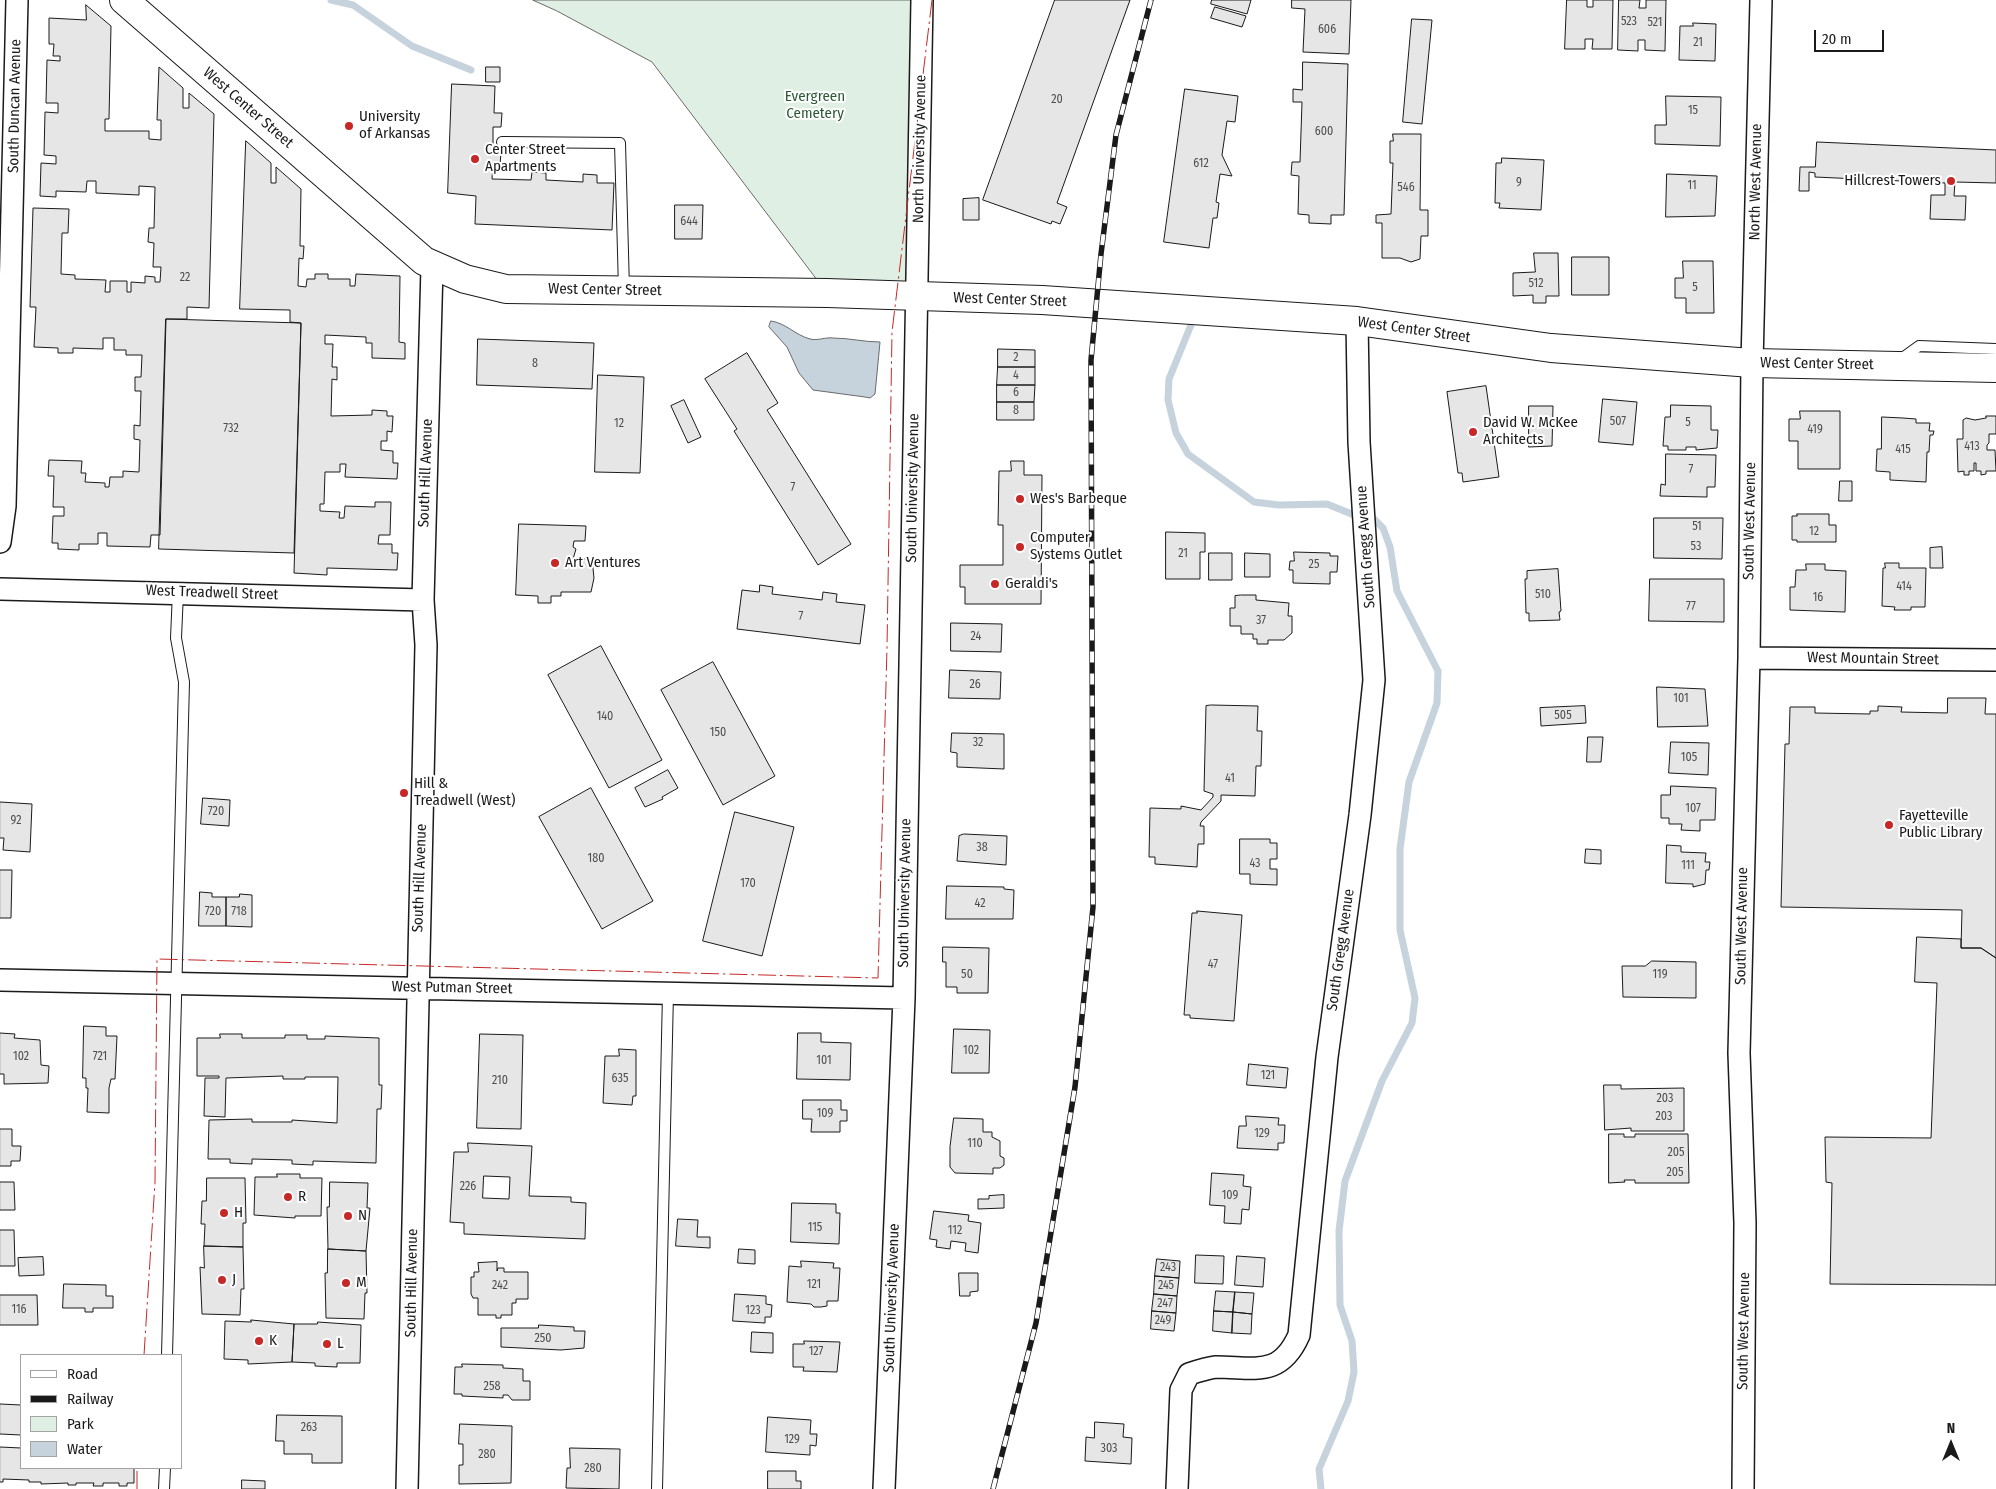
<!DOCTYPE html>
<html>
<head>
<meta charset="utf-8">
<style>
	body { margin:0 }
	#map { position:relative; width:1996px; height:1489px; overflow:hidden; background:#fff; font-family:"Fira Sans Condensed",sans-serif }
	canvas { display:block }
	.legend { position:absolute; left:20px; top:1354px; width:162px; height:115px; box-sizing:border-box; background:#fff; border:1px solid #a3a3a3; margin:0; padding:6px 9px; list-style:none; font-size:15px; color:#1a1a1a }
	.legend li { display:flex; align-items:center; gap:10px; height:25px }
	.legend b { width:25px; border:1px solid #a3a3a3 }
	.north { position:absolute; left:1926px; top:1419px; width:50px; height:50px; -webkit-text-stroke:4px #fff; paint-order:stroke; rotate:0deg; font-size:14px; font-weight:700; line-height:20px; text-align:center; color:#1a1a1a }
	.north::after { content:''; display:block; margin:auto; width:18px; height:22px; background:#1a1a1a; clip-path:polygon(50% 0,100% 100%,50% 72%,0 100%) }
	.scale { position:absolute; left:1814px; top:30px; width:70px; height:22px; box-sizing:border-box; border:2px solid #1a1a1a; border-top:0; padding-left:6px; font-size:15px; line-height:18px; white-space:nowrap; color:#1a1a1a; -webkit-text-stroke:4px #fff; paint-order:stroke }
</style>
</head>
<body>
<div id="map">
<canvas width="1996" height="1489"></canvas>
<ul class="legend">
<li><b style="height:6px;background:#fff"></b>Road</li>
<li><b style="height:6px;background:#1a1a1a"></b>Railway</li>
<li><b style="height:14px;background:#e0efe3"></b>Park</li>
<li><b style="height:14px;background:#c6d2dc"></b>Water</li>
</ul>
<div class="north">N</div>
<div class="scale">20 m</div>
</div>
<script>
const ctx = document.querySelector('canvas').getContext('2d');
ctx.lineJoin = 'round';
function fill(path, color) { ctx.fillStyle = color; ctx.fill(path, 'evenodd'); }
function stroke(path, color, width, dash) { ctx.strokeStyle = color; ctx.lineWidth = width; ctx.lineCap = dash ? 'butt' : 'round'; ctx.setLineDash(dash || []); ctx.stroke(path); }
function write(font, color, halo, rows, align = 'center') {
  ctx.font = font + ' "Fira Sans Condensed",sans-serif'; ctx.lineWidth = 4; ctx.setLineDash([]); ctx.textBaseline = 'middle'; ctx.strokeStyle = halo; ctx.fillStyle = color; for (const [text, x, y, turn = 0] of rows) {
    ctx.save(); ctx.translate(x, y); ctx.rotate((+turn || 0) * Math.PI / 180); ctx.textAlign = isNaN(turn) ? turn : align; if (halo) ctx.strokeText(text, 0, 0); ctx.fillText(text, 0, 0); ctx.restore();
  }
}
const green = new Path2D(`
	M533 0H922L917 297 827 293 652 62 557 11Z`);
fill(green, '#e0efe3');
stroke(green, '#6a6a6a', 1);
const water = new Path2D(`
	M771 321C786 323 795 335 810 339 818 341 825 337 833 338 849 338 864 342 880 342L875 394 870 398 865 397 813 390 799 373 787 347 769 327Z`);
fill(water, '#c6d2dc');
stroke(water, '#6a6a6a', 1);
stroke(new Path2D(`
	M331 0 353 5 412 46 471 70
	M1191 325 1169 379 1168 400 1176 433 1188 454 1254 502 1279 505 1327 504 1354 515
	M1321 1489 1319 1469 1348 1401 1354 1372 1352 1341 1340 1305 1339 1231 1345 1181 1382 1081 1412 1023 1415 998 1400 930V849L1409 782 1437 703 1438 671 1397 591 1390 547 1383 528 1374 519`), '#c6d2dc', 7);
const building = new Path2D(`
	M1055 0H1130L1057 203 1067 207 1060 224 1052 221 1051 224 983 200Z
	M1212 0H1251L1247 14 1211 4Z
	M1292 0H1351L1349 54 1303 52 1305 9 1292 8Z
	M1567 0H1587V7H1593V0H1613L1612 49H1592L1593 39H1585V49H1565Z
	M1619 0H1640L1639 8H1646V0H1666L1665 51 1645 50V40H1638V51L1618 50Z
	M86 5 111 26 109 119H105V131H149V139L161 140V120H157L159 67 183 88V108H189V93L214 114 209 308 187 307V319H166L160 535H151L150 547 107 546V533H98V544H79V550L58 549V543H52L53 516H64V507H53L54 476H48L49 460 82 461 81 473H86L85 482 105 483V487H109L110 477H123V471L139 472 140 440 134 439V425L140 426 141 391H135V377H141L142 355H126V350H114V338H103V349L73 348V353H58V348L34 347 36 307H30L33 208 69 209 68 233H62L61 274 75 275V279L106 280 105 292H110V281H127V292H131V282L145 283V276L155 277V282H160L161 267H153L154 243 148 242 149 228H154L155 187 139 186V195L96 193V181H87L86 192 56 191V197L40 196 41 163 56 164V156L44 155 45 112 58 113V103H46L47 60 60 61V56H53L54 44H49V18L86 20Z
	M1215 7 1246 16 1242 27 1211 18Z
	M1412 19 1432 20 1422 124 1403 122Z
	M1693 23 1716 24 1715 61 1679 60 1680 26H1693Z
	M1303 62 1348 64 1344 215H1331V224L1309 223V215L1298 214 1299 176 1291 175 1292 162H1300L1302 102H1293V89L1302 90Z
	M486 67H500V82H486Z
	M452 84 495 86 494 113H502L501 127H493V151L501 152 500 166 493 165 492 179 531 180 532 172 546 173V180L583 182V174L597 175V183H614L612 230 475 224 476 196 448 193Z
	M1185 89 1238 96 1235 122 1227 121 1222 155 1232 176 1220 174 1216 202 1219 203 1217 218H1213L1209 248 1164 242Z
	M1666 96 1721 97 1720 146 1655 144V125H1666Z
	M1393 134H1421L1420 210H1428V236H1421L1420 259 1411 262 1400 258H1382V223H1376V215L1391 214 1393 163H1390V141H1393Z
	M246 141 271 163V183H276V167L301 189 300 246H304L303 259 299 258 298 286 306 287 307 279H315V274H328V279H350V286H355L356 274 400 276 399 342 405 343V359L372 358V343H366V337L325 335V344H333L332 367H337V380L332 379 331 416 372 415V410L387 411V416H393L392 432 387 431V441H381V450L393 451V463H398L397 479 345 477 346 464H340V472H325L324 504H320V511L340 512 339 518H344L345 506 375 507V502H391L390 535H379L378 544H392V553H398L397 570 327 568V575L294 573 301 323 290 322V310L240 309Z
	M1817 142 1996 150V183L1955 182 1954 196H1966L1965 220 1930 219 1931 195H1945V183L1815 177V173L1809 172V191H1799L1800 167H1815Z
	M1502 158 1544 160 1541 210 1499 208 1500 203H1495L1496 163H1501Z
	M1667 174 1717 176 1715 216 1666 217Z
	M979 198V220H963V199Z
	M675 205H703L702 239H675Z
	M1534 253H1558L1559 296H1546V303H1533V295L1513 296V273L1535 272Z
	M1572 257H1609V295H1572Z
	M1683 261H1713L1714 313H1686V298H1675V278H1683Z
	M166 319 301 323 294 553 159 549Z
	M478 339 594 343 592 389 477 385Z
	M998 349 1035 350V367H998Z
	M747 353 778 403 767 410 851 544 818 565 734 431 737 429 705 379Z
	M998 367H1035V385H997Z
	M598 375 644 377 640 473 595 472Z
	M997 385H1035L1034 402H997Z
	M1486 386 1499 477 1463 482 1462 473H1458L1447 392Z
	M1603 399 1637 402 1633 445 1599 442Z
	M684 400 701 437 688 443 671 406Z
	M997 402H1034V420H997Z
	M1671 405 1711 406V430H1718L1717 448 1696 450V447H1686V450H1668V446H1663L1665 417H1670Z
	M1529 406H1553L1552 446 1529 447Z
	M1800 411H1840V469H1798V441H1789V419H1800Z
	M1986 416H1996V434H1989V443L1987 445V450H1995L1996 471H1986V474L1981 475V471H1976V463H1974V471H1969V475H1964V471L1958 472 1957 439H1963V420L1966 418 1975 420 1986 418Z
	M1882 417 1903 418 1916 419V423H1930L1929 431H1934L1933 435H1930L1929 452H1927L1926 482 1890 480V472L1876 471 1877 449H1881Z
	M1666 454 1716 455 1715 487H1707V497L1660 496 1661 484 1665 485Z
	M1011 461H1024V475H1042L1041 604H965V587H960V565H1003V525H998L999 471H1011Z
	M1840 481H1852V501H1839Z
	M1797 514H1829V525H1836V542H1797V540H1792V516H1797Z
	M1654 518H1723L1722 559 1654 558Z
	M519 524 586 526 585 541H574L573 547 576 549 573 559H592L594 578 591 592H561V596H551V603H538V596L516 595Z
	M1166 532 1205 533V552H1200V579H1166Z
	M1942 547 1943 568H1930V548Z
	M1294 552 1330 553V556H1338L1337 572H1330V584L1293 583V570H1289L1290 561H1294Z
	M1209 553H1232V580H1209Z
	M1245 553 1270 554V577H1245Z
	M1885 563H1899V568H1926L1925 607H1911V610H1894L1895 607 1882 606 1883 568H1885Z
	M1806 564H1825V570L1846 571 1845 612 1790 610V587H1795L1796 570H1806Z
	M1558 569 1561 611 1559 612 1560 620 1529 621V613H1526L1525 579H1527V571Z
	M1650 579H1724V622L1649 621Z
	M760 585 773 587 772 594 822 600 823 592 837 594 836 602 865 605 860 644 737 629 742 590 759 592Z
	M1241 595H1256V600L1289 603 1288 616H1292V633L1284 640H1268V644H1257V639H1253V634H1241V626H1230V608H1235V596Z
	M951 623 1002 624 1001 652 951 651Z
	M601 646 662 760 609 788 548 675Z
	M713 662 775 776 723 805 661 690Z
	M950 670 1001 672 1000 699 949 698Z
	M1657 687 1705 689 1708 726 1658 727Z
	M1948 698H1986L1985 714H1996V958L1981 948H1961L1962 910 1781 907 1785 744H1789L1790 707H1815V713L1870 714V711H1878V706L1902 707 1901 712 1947 713Z
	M1211 705 1258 706 1257 731H1262L1261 766H1256L1255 796 1221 795V801L1201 822 1200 826H1204V844H1198L1197 867 1155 864V857H1149L1150 808 1181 809V806L1201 810 1213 797V794L1204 791 1206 706Z
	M1585 706 1586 723 1541 726 1540 708Z
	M952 733 1004 734V769L957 767V753L951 752Z
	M1588 737H1603L1601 762H1587Z
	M1671 742 1709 743 1708 775 1669 773Z
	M668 770 678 788 662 797 663 799 645 807 635 788Z
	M1671 786 1716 788 1715 820H1700V831L1681 830 1682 824H1669V818H1661V795H1670Z
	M591 788 653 901 602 929 539 817Z
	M203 798 230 800 229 826 201 824Z
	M0 802 32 804 30 852 3 850 4 838H0Z
	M735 812 794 827 762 956 703 941Z
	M964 834 1007 836 1006 865 957 861 959 836Z
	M1240 839H1270V843H1277V859H1270V869H1277V885L1250 884V874H1240Z
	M1667 845 1681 846V852L1706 853 1705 862H1710L1709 870H1706L1705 884 1693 887V884L1666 883Z
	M1586 849 1601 850V864L1585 863Z
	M0 870H12L11 918H0Z
	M947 886 1004 887V889L1014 890 1013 919H946Z
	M200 892 212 893V897H226V926H199Z
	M240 894 252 895V927L226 926V897H239Z
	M1197 911 1242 915 1234 1021 1190 1018V1015H1184L1192 913H1197Z
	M1917 937 1961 939V948H1981L1996 958V1285L1830 1284 1832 1183 1826 1182 1825 1137 1931 1138 1937 983 1915 982Z
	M943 947 989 948 988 993H957V987H946V962H943Z
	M1652 961 1696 962V998L1623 997 1622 966H1645Z
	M84 1026 106 1027V1036H117L115 1079H111L109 1088V1113L87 1112 88 1088H86V1078H83Z
	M954 1029 990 1030 989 1073H952Z
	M0 1033 15 1034 14 1038 40 1040 41 1065 49 1066 48 1083 4 1084V1074H0Z
	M798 1033H821V1042L851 1043 850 1080 797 1079Z
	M220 1034H242V1038H285V1035H307V1039H325V1036L379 1038V1085H382L381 1109H377L376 1163 313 1161V1165L292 1164V1160L252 1159V1164L230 1163V1159H208L209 1120 252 1119V1122H292V1120L337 1123 338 1077H305V1079H283V1076L226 1078 225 1117 204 1116 205 1078H219V1076H197V1038H220Z
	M480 1034 523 1035 521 1129 477 1128Z
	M619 1049 636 1050V1096H633L632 1105 603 1103 605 1056H619Z
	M1249 1064 1288 1068 1286 1088 1247 1085Z
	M1604 1085H1621V1089L1684 1088V1131H1631V1128L1605 1130Z
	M803 1100H841V1110H847V1121H840V1132H811L812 1119H803Z
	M1246 1116 1279 1118 1278 1125H1285L1284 1143H1278V1150L1237 1148 1239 1126H1246Z
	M954 1118 983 1119V1132H992V1137L1000 1141V1156L1004 1158V1165L1000 1168H993V1174L955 1173 950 1167V1147Z
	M0 1129H12V1146H21L20 1161H11V1166H0Z
	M1609 1134H1624V1137H1635V1134H1688L1689 1183H1635V1180H1624L1625 1182 1609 1183Z
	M468 1143 532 1146 529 1196 571 1197V1202L586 1203 585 1239 464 1234V1223L450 1222 454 1152H468ZM484 1176 510 1177 509 1199 483 1198Z
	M1212 1173 1244 1175 1243 1186 1251 1187 1249 1210 1242 1209 1241 1224 1224 1223 1225 1206 1210 1205Z
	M277 1174H300V1178H322L321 1216H295V1218L254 1215 255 1177H277Z
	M207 1178H245L246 1223H243V1247L204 1246 205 1224H201L202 1201H206Z
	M0 1182H14L15 1210H0Z
	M330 1182 368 1183 367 1208H370L366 1251 328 1249 327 1207H329Z
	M1004 1195V1208L978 1209V1199H989V1196Z
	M792 1203 836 1204V1213H840L839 1244 791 1242Z
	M934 1211 969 1215 968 1221 981 1223 978 1253 965 1251 966 1243 951 1241 950 1249 936 1247 937 1240 930 1239Z
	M678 1219 698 1220 697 1237H710V1248L676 1246Z
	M0 1230H14L15 1266H0Z
	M204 1246 243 1247 244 1289H241L240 1315 202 1314 200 1267 204 1268Z
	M328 1249 366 1251 367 1293H365L364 1319 326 1318 325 1273H327Z
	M739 1249 755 1250V1264L738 1263Z
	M1196 1255 1224 1256 1223 1284 1195 1283Z
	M1237 1256 1265 1258 1263 1287 1235 1285Z
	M43 1257 44 1275 19 1276 18 1258Z
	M1157 1259 1180 1261 1179 1278 1155 1276Z
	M801 1261 834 1263 833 1268H840L838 1301H827V1306L821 1307H814L811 1304 787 1302 789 1266 801 1267Z
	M497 1262V1271L498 1268H504V1272H528V1299H516V1303H512V1315H501V1318H496V1315H478V1298H473L471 1294V1277H474V1272H479L478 1263Z
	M959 1273H978V1291L970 1292V1296H960Z
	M1155 1276 1179 1278 1177 1296 1154 1294Z
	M64 1284 106 1285V1296H113V1308H93V1312H85V1308H63Z
	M1216 1291 1235 1292 1233 1312 1214 1311Z
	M1235 1292 1254 1293 1252 1314 1233 1312Z
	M735 1294 766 1296V1304L772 1305 771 1317H765V1323L733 1321Z
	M1154 1294 1177 1296 1176 1313 1152 1311Z
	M0 1295H37L38 1325H0Z
	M1152 1311 1176 1313 1174 1331 1151 1329Z
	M1214 1311 1233 1312 1232 1333 1213 1331Z
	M1233 1312 1252 1314 1251 1334 1232 1333Z
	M251 1320 294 1324 292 1362 248 1364V1360L224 1359 225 1321 251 1322Z
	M318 1322 361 1325 360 1363H337V1367L315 1366V1363L292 1362 294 1324H317Z
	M539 1325 574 1327V1331H585L584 1348 561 1350 501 1347V1328H538Z
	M752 1332 773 1333V1353L751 1352Z
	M804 1341 840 1342 837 1372 803 1371 804 1367H793V1344H804Z
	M462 1364 503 1365V1368L523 1369V1381H530V1400H512L508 1395H503V1398L462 1396V1394H454L455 1367H462Z
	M0 1404 21 1405V1435L0 1434Z
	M277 1415 342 1416V1463H312V1454H284V1441H276Z
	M768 1417 811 1420 810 1434H817L816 1446 810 1445V1455L766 1452Z
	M1095 1422 1124 1424 1123 1437 1132 1438 1131 1464 1085 1461 1086 1437 1094 1438Z
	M460 1424 512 1426 511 1483 459 1484V1465H463V1444H459Z
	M0 1447 21 1448V1468H134V1483H127V1486H119V1483H103V1486H93L94 1483H76V1485H68V1483L41 1484V1482H29V1480L3 1479V1482H0Z
	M570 1448 620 1449 619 1489 566 1488 567 1468H570Z
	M768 1471H796V1481H801V1489H768Z
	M242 1480 265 1481V1489H242Z`);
fill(building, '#e6e6e6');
stroke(building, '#1a1a1a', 1);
const lane = new Path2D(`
	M502 142 620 143 624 289
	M1901 359 1919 346 1996 349
	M167 1355 184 682 176 638 178 592
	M164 1489 165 1468
	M657 1489 668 993`);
const street = new Path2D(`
	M0 542 5 506 17 0
	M0 589 423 600
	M1749 658 1996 660
	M0 980 904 998
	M407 1489 426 645 423 600 432 267
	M884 1489 904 998 922 0
	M1177 1489 1181 1390 1189 1374C1198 1371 1208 1368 1216 1367 1255 1367 1280 1378 1299 1335L1327 1057 1360 815 1374 680 1359 442 1357 321
	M1743 1489 1745 1223 1739 1053 1749 658 1752 363 1761 0`);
const secondary = new Path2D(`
	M124 0 424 261 465 279 506 289 827 293 1042 300 1357 321 1551 348 1752 363 1996 368`);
stroke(lane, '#1a1a1a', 12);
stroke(street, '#1a1a1a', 24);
stroke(secondary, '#1a1a1a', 30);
stroke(lane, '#fff', 10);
stroke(street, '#fff', 21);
stroke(secondary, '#fff', 28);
const rail = new Path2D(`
	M993 1489 1036 1323 1075 1087 1093 907 1091 360 1101 254 1116 135 1151 0`);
stroke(rail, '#1a1a1a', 5.5);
stroke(rail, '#fff', 4, [11]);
stroke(new Path2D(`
	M144 1355 155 1182 157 959 878 978 887 648 892 332 932 0
	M137 1489V1468`), '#c62828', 1, [18, 4, 2.5, 4]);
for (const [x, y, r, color] of [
	[349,126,5,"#c62828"],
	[475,159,5,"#c62828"],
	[1951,181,5,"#c62828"],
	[1473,432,5,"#c62828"],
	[1020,499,5,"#c62828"],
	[1020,547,5,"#c62828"],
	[555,563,5,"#c62828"],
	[995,584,5,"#c62828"],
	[404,793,5,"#c62828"],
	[1889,825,5,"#c62828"],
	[288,1197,5,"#c62828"],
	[224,1213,5,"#c62828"],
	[348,1216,5,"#c62828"],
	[222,1280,5,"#c62828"],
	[346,1283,5,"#c62828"],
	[259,1341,5,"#c62828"],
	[327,1344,5,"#c62828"]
]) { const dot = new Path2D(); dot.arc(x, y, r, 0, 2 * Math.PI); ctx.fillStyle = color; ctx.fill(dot); stroke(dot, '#fff', 2); }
write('12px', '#4d4d4d', null, [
	["523",1629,22],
	["521",1655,23],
	["606",1327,30],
	["21",1698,43],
	["20",1057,100],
	["15",1693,111],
	["600",1324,132],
	["612",1201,164],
	["9",1519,183],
	["11",1692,186],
	["546",1406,188],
	["644",689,222],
	["22",185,278],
	["512",1536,284],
	["5",1695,288],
	["2",1016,358],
	["8",535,364],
	["4",1016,376],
	["6",1016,393],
	["8",1016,411],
	["507",1618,422],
	["5",1688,423],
	["12",619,424],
	["732",231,429],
	["419",1815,430],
	["413",1972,447],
	["415",1903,450],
	["7",1691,470],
	["7",793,488],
	["51",1697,527],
	["12",1814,532],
	["53",1696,547],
	["21",1183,554],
	["25",1314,565],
	["414",1904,587],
	["510",1543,595],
	["16",1818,598],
	["77",1691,607],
	["7",801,617],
	["37",1261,621],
	["24",976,637],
	["26",975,685],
	["101",1681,699],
	["505",1563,716],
	["140",605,717],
	["150",718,733],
	["32",978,743],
	["105",1689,758],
	["41",1230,779],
	["107",1693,809],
	["720",216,812],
	["92",16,821],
	["38",982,848],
	["180",596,859],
	["43",1255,864],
	["111",1688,866],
	["170",748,884],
	["42",980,904],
	["720",213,912],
	["718",239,912],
	["47",1213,965],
	["50",967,975],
	["119",1660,975],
	["102",971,1051],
	["102",21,1057],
	["721",100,1057],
	["101",824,1061],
	["121",1268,1076],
	["635",620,1079],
	["210",500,1081],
	["203",1665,1099],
	["109",825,1114],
	["203",1664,1117],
	["129",1262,1134],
	["110",975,1144],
	["205",1676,1153],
	["205",1675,1173],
	["226",468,1187],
	["109",1230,1196],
	["115",815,1228],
	["112",955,1231],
	["243",1168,1268],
	["121",814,1285],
	["242",500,1286],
	["245",1166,1286],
	["247",1165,1304],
	["116",19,1310],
	["123",753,1311],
	["249",1163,1321],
	["250",543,1339],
	["127",816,1352],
	["258",492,1387],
	["263",309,1428],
	["129",792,1440],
	["303",1109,1449],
	["280",487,1455],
	["280",593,1469]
]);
write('15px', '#2b5a34', '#fff', [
	["Evergreen",815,97],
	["Cemetery",815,114]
]);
write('15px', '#1a1a1a', '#fff', [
	["South Duncan Avenue",15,106,-89],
	["West Center Street",248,108,41],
	["North University Avenue",920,149,-89],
	["North West Avenue",1756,182,-89],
	["West Center Street",605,290,1],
	["West Center Street",1010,300,2],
	["West Center Street",1414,330,8],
	["West Center Street",1817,364,1],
	["South Hill Avenue",426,473,-88],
	["South University Avenue",913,488,-89],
	["South West Avenue",1750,521,-89],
	["South Gregg Avenue",1366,547,-94],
	["West Treadwell Street",212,593,2],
	["West Mountain Street",1873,659,1],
	["South Hill Avenue",420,878,-88],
	["South University Avenue",905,893,-89],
	["South West Avenue",1742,926,-89],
	["South Gregg Avenue",1341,950,-82],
	["West Putman Street",452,988,1],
	["South Hill Avenue",412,1283,-89],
	["South University Avenue",892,1298,-88],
	["South West Avenue",1744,1331,-89]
]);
write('15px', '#1a1a1a', '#fff', [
	["University",359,117],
	["of Arkansas",359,134],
	["Center Street",485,150],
	["Apartments",485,167],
	["Hillcrest Towers",1941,181,"right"],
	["David W. McKee",1483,423],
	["Architects",1483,440],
	["Wes's Barbeque",1030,499],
	["Computer",1030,538],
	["Systems Outlet",1030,555],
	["Art Ventures",565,563],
	["Geraldi's",1005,584],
	["Hill &",414,784],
	["Treadwell (West)",414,801],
	["Fayetteville",1899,816],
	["Public Library",1899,833],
	["R",298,1197],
	["H",234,1213],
	["N",358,1216],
	["J",232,1280],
	["M",356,1283],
	["K",269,1341],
	["L",337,1344]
], 'left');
</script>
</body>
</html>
